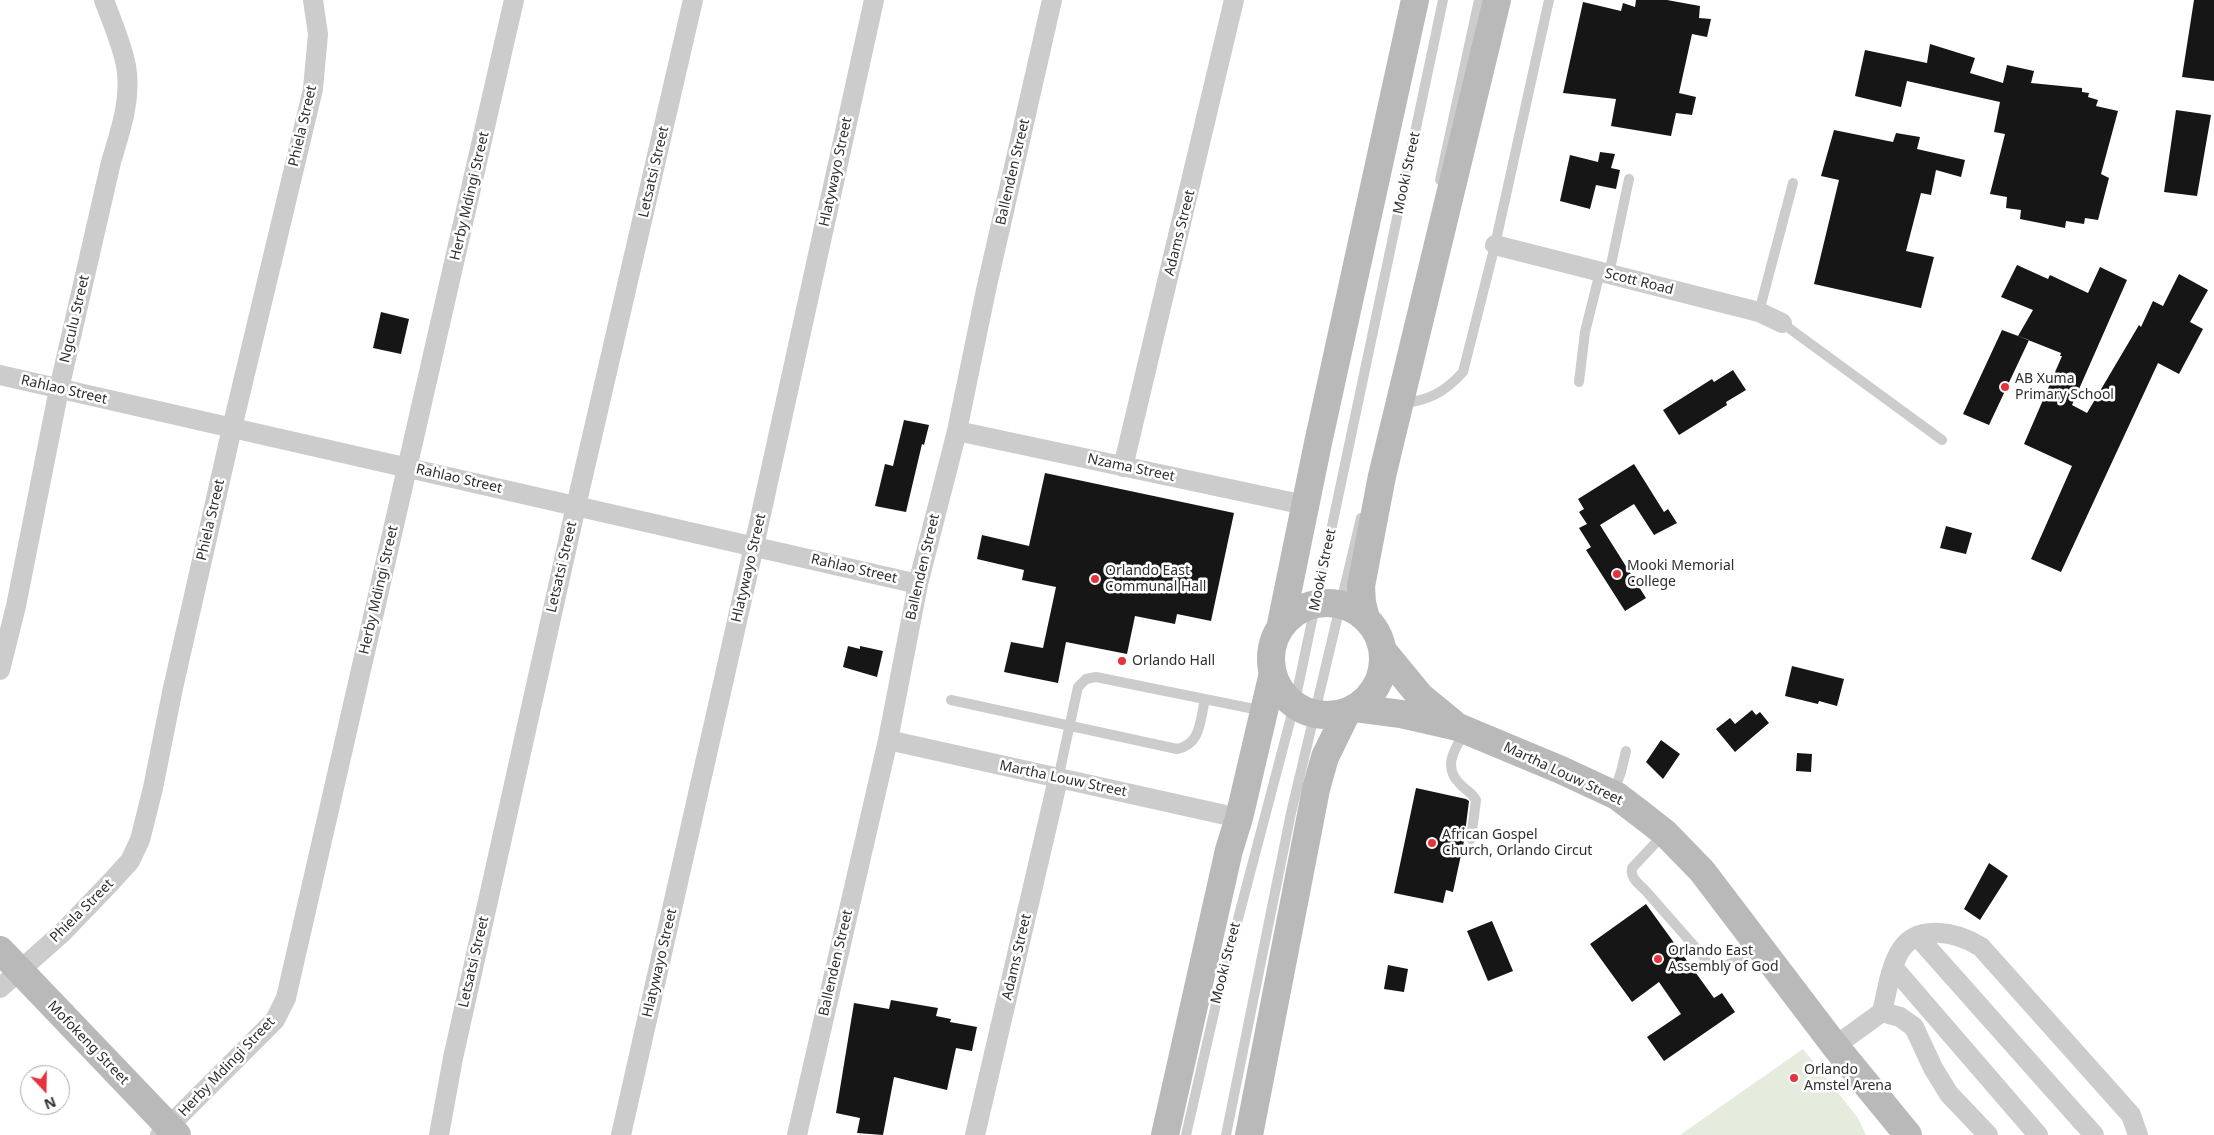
<!DOCTYPE html>
<html>
<head>
<meta charset="utf-8">
<style>
	body { margin:0 }
	#map { position:relative; width:2214px; height:1135px; overflow:hidden; background:#fff; font-family:"Noto Sans",sans-serif }
	canvas { display:block }
	.north { position:absolute; left:20px; top:1065px; width:50px; height:50px; box-sizing:border-box; background:#fff; border:1px solid #acacac; border-radius:50%; rotate:159deg; font-size:14px; font-weight:700; line-height:20px; text-align:center; color:#2f2f2f }
	.north::after { content:''; display:block; margin:auto; width:18px; height:22px; background:#e4333c; clip-path:polygon(50% 0,100% 100%,50% 72%,0 100%) }
</style>
</head>
<body>
<div id="map">
<canvas width="2214" height="1135"></canvas>
<div class="north">N</div>
</div>
<script>
const ctx = document.querySelector('canvas').getContext('2d');
ctx.lineJoin = 'round';
function fill(path, color) { ctx.fillStyle = color; ctx.fill(path, 'evenodd'); }
function stroke(path, color, width, dash) { ctx.strokeStyle = color; ctx.lineWidth = width; ctx.lineCap = dash ? 'butt' : 'round'; ctx.setLineDash(dash || []); ctx.stroke(path); }
function write(font, color, halo, rows, align = 'center') {
  ctx.font = font + ' "Noto Sans",sans-serif'; ctx.lineWidth = 5; ctx.setLineDash([]); ctx.textBaseline = 'middle'; ctx.strokeStyle = halo; ctx.fillStyle = color; for (const [text, x, y, turn = 0] of rows) {
    ctx.save(); ctx.translate(x, y); ctx.rotate((+turn || 0) * Math.PI / 180); ctx.textAlign = isNaN(turn) ? turn : align; if (halo) ctx.strokeText(text, 0, 0); ctx.fillText(text, 0, 0); ctx.restore();
  }
}
fill(new Path2D(`
	M1803 1049 1858 1118 1866 1135H1680Z`), '#e5ecdd');
fill(new Path2D(`
	M1636 0H1667L1700 6 1699 18 1711 19 1707 37 1692 34 1679 93 1696 97 1692 115 1676 113 1671 136 1611 126 1616 99 1563 93 1583 2 1621 11 1623 3 1635 7Z
	M2194 0H2214V81L2182 77Z
	M1930 44 1975 58 1970 73 2003 83 2007 65 2034 71 2031 83 2082 88V92L2089 93 2088 97 2098 100 2096 106 2118 111 2101 174 2109 178 2098 220 2085 218 2084 224 2066 221 2065 228 2020 219 2021 210 2006 208 2007 197 1990 194 2005 134 1994 132 2000 102 1907 81 1901 107 1855 96 1865 50 1927 63Z
	M2176 110 2211 115 2197 196 2164 192Z
	M1834 130 1893 142 1896 133 1920 137 1917 149 1965 160 1961 177 1936 170 1931 195 1921 193 1906 251 1934 257 1921 308 1814 284 1839 180 1821 176Z
	M1600 152 1615 154 1611 168 1620 170 1616 189 1596 185 1590 209 1560 201 1570 155 1598 162Z
	M2017 265 2048 279 2050 275 2088 293 2100 267 2127 280 2072 405 2087 413 2139 325 2141 327 2153 301 2163 306 2179 274 2208 290 2190 322 2203 329 2179 374 2158 363 2061 572 2031 559 2072 466 2024 444 2062 356H2060L2061 353 2018 336 2033 310 2001 297Z
	M381 312 409 319 401 354 373 348Z
	M2002 330 2029 340 1989 425 1963 414Z
	M1733 370 1746 390 1726 402 1727 405 1679 435 1663 410 1712 379 1714 382Z
	M904 420 929 425 924 445 922 444 906 512 875 506 885 464 893 466Z
	M1634 464 1664 512 1668 509 1677 523 1654 535 1634 504 1600 525 1646 598 1625 611 1586 550 1591 547 1579 528 1587 524 1579 512 1584 509 1578 499Z
	M1045 473 1234 513 1211 621 1177 614 1175 624 1135 616 1127 654 1066 642 1058 683 1004 672 1011 642 1043 648 1056 587 1022 580 1024 570 977 559 982 535 1029 546Z
	M1946 526 1972 533 1966 554 1940 548Z
	M848 646 860 649V646L883 651 877 677 843 667Z
	M1792 666 1844 679 1837 706 1819 701 1818 704 1785 696Z
	M1752 710 1756 715 1760 712 1769 723 1735 752 1716 729 1730 718 1735 724Z
	M1661 740 1680 754 1663 779 1646 762Z
	M1797 753 1812 754 1811 772 1796 771Z
	M1416 788 1466 799 1469 801 1464 841 1453 892 1446 890 1443 903 1394 893Z
	M1989 863 2008 876 1980 920 1964 909Z
	M1646 904 1714 998 1722 993 1735 1012 1664 1061 1647 1037 1681 1014 1659 982 1632 1002 1590 944Z
	M1492 921 1513 971 1488 981 1467 931Z
	M1388 965 1408 969 1404 992 1384 989Z
	M891 1000 938 1008 936 1016 951 1019 950 1022 977 1027 972 1051 956 1048 947 1090 894 1077 883 1135 857 1133 860 1118 836 1113 854 1003 889 1009Z`), '#161616');
stroke(new Path2D(`
	M1440 180 1479 0
	M1609 274 1629 179
	M1759 312 1793 183
	M1782 323 1942 440
	M1579 382 1585 332 1600 272
	M1401 404C1429 400 1444 393 1463 372L1495 245 1549 0
	M951 700 1177 749C1201 744 1200 721 1205 699
	M1465 731C1455 749 1442 766 1460 784 1465 790 1472 792 1476 800L1471 839
	M1058 779 1078 687 1086 679 1096 677 1264 711
	M1613 794 1621 772 1626 751
	M1664 834 1632 868C1630 878 1638 883 1645 890L1710 964C1728 972 1744 954 1757 944
	M1186 1135 1219 991 1294 706 1443 0
	M1226 1135 1291 813 1361 518`), '#ccc', 10);
stroke(new Path2D(`
	M1495 245 1759 312 1782 323
	M0 375 918 584
	M957 431 1305 505
	M1123 467 1234 0
	M0 670 16 606 59 389 111 162C120 132 132 98 126 66 122 44 112 22 104 0
	M888 740 1239 818
	M1918 937 2094 1135
	M1893 967 2038 1135
	M0 988 62 933 110 883 130 861 140 840 153 788 173 688 232 428 313 89 318 34 313 0
	M1835 1046 1882 1012
	M160 1135 275 1020 286 998 514 0
	M439 1135 453 1058 576 506 693 0
	M621 1135 754 546 874 0
	M797 1135 888 740 918 584 957 431 986 290 1052 0
	M975 1135 1058 779
	M1988 1135 1949 1094 1933 1068 1914 1027 1900 1017 1882 1012C1887 993 1889 971 1899 953 1916 922 1957 932 1981 947L2131 1115 2138 1135`), '#ccc', 20);
stroke(new Path2D(`
	M1271 659a56 56 0 1 1 112 0a56 56 0 1 1-112 0Z
	M1366 618 1362 603 1361 586 1382 476 1497 0
	M1281 624 1318 443 1415 0
	M1383 651 1420 696 1453 723
	M1355 708 1401 714 1458 727 1561 770 1617 796 1642 815 1665 833 1702 871 1835 1046 1908 1135
	M0 950 177 1135
	M1165 1135 1229 850 1239 818 1272 677
	M1249 1135 1316 789 1325 757 1347 712`), '#b9b9b9', 28);
for (const [x, y, r, color] of [
	[2005,387,5,"#e4333c"],
	[1617,574,5,"#e4333c"],
	[1095,579,5,"#e4333c"],
	[1122,661,5,"#e4333c"],
	[1432,843,5,"#e4333c"],
	[1658,959,5,"#e4333c"],
	[1794,1078,5,"#e4333c"]
]) { const dot = new Path2D(); dot.arc(x, y, r, 0, 2 * Math.PI); ctx.fillStyle = color; ctx.fill(dot); stroke(dot, '#fff', 2); }
write('14px', '#2f2f2f', '#fff', [
	["Phiela Street",303,126,-77],
	["Letsatsi Street",654,172,-77],
	["Hlatywayo Street",836,172,-78],
	["Ballenden Street",1013,172,-77],
	["Mooki Street",1407,173,-78],
	["Herby Mdingi Street",470,196,-77],
	["Adams Street",1180,233,-76],
	["Scott Road",1639,282,14],
	["Ngculu Street",75,319,-77],
	["Rahlao Street",64,390,13],
	["Nzama Street",1131,468,12],
	["Rahlao Street",459,479,13],
	["Phiela Street",211,520,-77],
	["Letsatsi Street",562,567,-77],
	["Ballenden Street",923,567,-77],
	["Hlatywayo Street",749,568,-77],
	["Rahlao Street",854,569,13],
	["Mooki Street",1323,570,-78],
	["Herby Mdingi Street",379,590,-77],
	["Martha Louw Street",1563,774,25],
	["Martha Louw Street",1063,779,12],
	["Phiela Street",82,911,-45],
	["Adams Street",1017,957,-77],
	["Letsatsi Street",474,962,-77],
	["Hlatywayo Street",660,963,-77],
	["Ballenden Street",836,963,-77],
	["Mooki Street",1226,963,-76],
	["Mofokeng Street",88,1043,46],
	["Herby Mdingi Street",227,1067,-46]
]);
write('14px', '#2f2f2f', '#fff', [
	["AB Xuma",2015,379],
	["Primary School",2015,395],
	["Mooki Memorial",1627,566],
	["College",1627,582],
	["Orlando East",1105,571],
	["Communal Hall",1105,587],
	["Orlando Hall",1132,661],
	["African Gospel",1442,835],
	["Church, Orlando Circut",1442,851],
	["Orlando East",1668,951],
	["Assembly of God",1668,967],
	["Orlando",1804,1070],
	["Amstel Arena",1804,1086]
], 'left');
</script>
</body>
</html>
